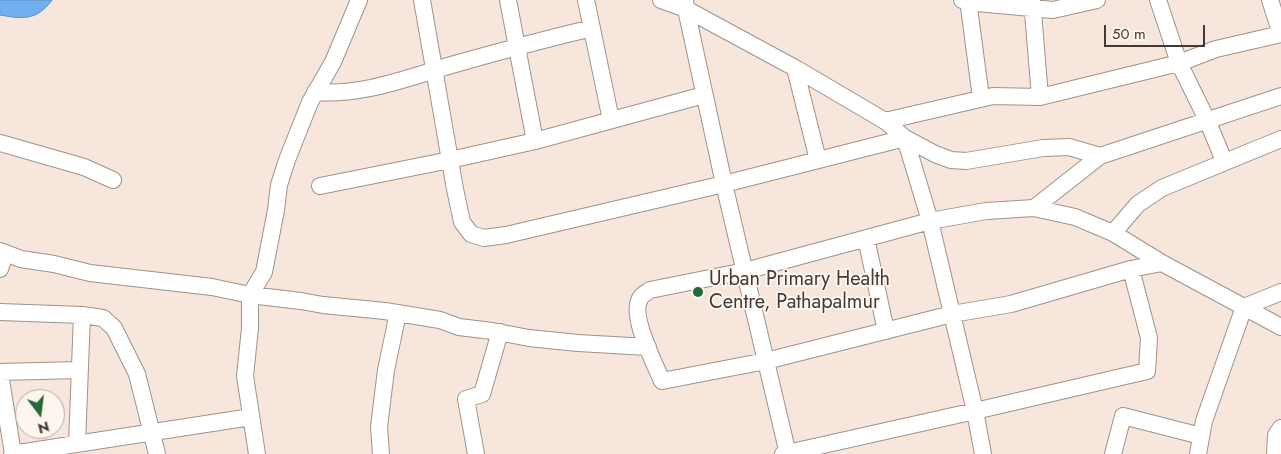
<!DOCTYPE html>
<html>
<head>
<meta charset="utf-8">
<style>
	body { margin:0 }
	#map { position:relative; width:1281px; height:454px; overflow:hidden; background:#f6e6dc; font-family:Jost,sans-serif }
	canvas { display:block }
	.north { position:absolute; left:15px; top:389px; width:50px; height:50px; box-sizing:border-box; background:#fff5ef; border:1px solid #b3aaa5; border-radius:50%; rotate:165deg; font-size:14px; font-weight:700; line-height:20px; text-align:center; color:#413a37 }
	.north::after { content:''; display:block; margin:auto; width:18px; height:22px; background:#226a37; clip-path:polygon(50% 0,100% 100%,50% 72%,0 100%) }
	.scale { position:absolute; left:1104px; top:25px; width:101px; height:22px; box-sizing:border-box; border:2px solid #413a37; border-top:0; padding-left:6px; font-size:15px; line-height:18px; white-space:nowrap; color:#413a37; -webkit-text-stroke:4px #fff5ef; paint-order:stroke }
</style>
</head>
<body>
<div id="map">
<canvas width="1281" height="454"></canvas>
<div class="north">N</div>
<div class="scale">50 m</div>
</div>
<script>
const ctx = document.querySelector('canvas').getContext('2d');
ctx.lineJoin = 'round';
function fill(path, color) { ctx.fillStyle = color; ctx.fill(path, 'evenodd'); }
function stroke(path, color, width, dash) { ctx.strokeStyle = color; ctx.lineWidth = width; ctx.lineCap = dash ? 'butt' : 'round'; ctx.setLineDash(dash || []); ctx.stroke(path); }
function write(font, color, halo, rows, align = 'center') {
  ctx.font = font + ' Jost,sans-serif'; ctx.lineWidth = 4; ctx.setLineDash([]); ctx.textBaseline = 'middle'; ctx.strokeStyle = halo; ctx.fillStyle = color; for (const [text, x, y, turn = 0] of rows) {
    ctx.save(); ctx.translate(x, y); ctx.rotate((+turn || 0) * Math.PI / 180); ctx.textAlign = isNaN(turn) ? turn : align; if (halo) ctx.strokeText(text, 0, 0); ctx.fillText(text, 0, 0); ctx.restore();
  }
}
const water = new Path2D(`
	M0 0H52C37 21 22 19 0 15Z`);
fill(water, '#72aff1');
stroke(water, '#638cb9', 1);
const minor = new Path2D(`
	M422 0 455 189 462 222 471 234 484 238 506 235 724 184 686 9 661 0
	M508 0 535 141 704 95
	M586 0 611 120
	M685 0 686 9 795 68 885 121 905 138 724 184 788 454
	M962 0 977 3 1053 10 1097 0
	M968 0 981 98
	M1032 0 1040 97
	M1270 0 1281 34
	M795 68 818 160
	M315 92C364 96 409 77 455 64 501 51 546 39 592 28
	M885 121 993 96 1040 97 1179 63 1158 0
	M905 138 930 221 986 211 1034 208 1075 217 1113 233 1162 263
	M905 138 935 154 951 160 966 161 1043 148 1069 147 1100 156
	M0 143 84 167 113 180
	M1224 161 1208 122 1179 63 1216 49 1281 34
	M320 186 450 160 535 141
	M1034 208 1100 156 1281 96
	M930 221 952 314 766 361 662 381C655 364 628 313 641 297 643 294 648 292 650 290L745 271Z
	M1113 233 1138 204 1162 188 1281 139
	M866 238 886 331
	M0 251 21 259 54 264 90 273 212 287 250 295 301 301 323 305 385 311 440 320 459 327 492 331 529 338 578 343 648 347
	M0 269 5 253
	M1131 269 1011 304 952 314 975 411 1147 371 1149 338 1131 269 1162 263 1281 327
	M0 312 82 315 103 318 114 328 137 374 157 454
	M0 372 79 370
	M0 374 13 454
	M77 444 82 315
	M12 454 251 417
	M257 454 245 376 250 328V295L264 272 276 210 279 185 287 160 310 102 333 62 359 0
	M381 454 379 427 386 370 398 313
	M476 454 466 399 482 394 500 332
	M783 454 975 411 983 454
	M1113 454 1123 416 1201 436
	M1198 454 1204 421 1244 307 1281 292
	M1275 454 1276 435 1281 428`);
stroke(minor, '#a1928a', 18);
stroke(minor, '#fff', 16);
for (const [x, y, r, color] of [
	[698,292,6,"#226a37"]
]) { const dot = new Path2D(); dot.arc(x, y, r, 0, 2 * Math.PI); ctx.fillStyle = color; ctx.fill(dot); stroke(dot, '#fff5ef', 2); }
write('20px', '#413a37', '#fff5ef', [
	["Urban Primary Health",709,280],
	["Centre, Pathapalmur",709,303]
], 'left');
</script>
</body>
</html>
